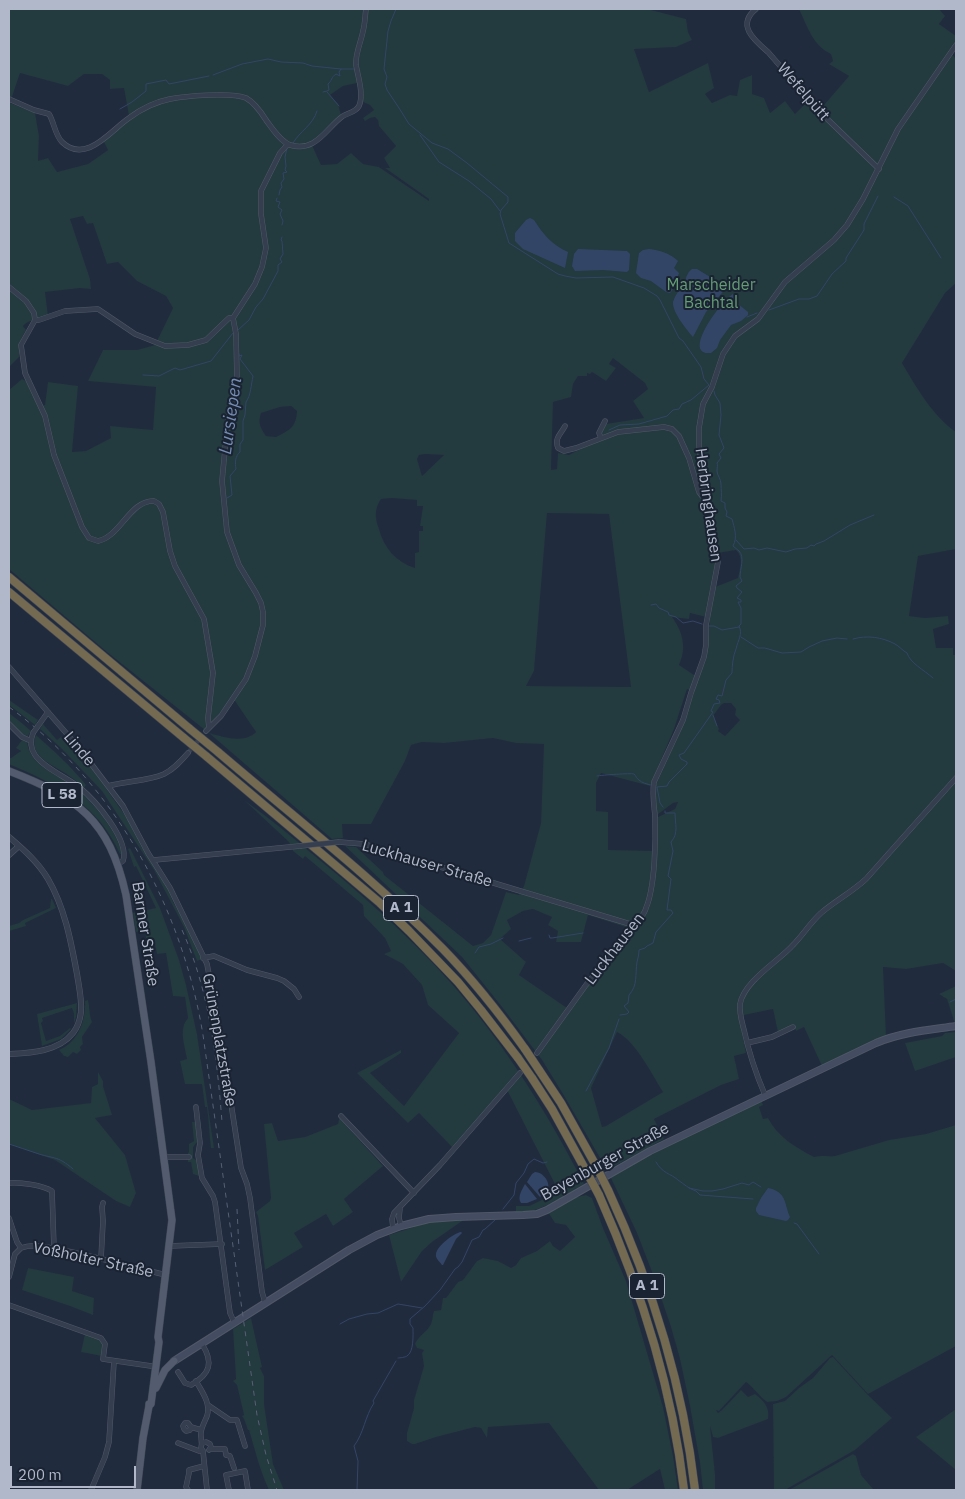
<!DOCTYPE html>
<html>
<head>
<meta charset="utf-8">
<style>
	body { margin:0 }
	#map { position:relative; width:965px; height:1499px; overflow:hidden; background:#212b3e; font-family:"IBM Plex Sans",sans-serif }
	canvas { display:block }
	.frame { position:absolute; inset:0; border:10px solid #b0b8c9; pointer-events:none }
	.scale { position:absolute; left:10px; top:1466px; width:126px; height:22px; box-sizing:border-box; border:2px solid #b0b8c9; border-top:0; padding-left:6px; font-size:15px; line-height:18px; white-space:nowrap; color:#b0b8c9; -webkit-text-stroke:4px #1a2332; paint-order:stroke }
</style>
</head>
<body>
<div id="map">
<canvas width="965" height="1499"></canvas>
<div class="frame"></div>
<div class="scale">200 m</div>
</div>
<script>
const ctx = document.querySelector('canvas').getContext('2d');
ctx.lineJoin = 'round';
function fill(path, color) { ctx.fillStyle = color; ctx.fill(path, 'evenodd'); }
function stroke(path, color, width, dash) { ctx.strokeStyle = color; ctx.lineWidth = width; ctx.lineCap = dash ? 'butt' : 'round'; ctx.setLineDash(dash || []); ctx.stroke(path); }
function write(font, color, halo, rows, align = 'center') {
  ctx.font = font + ' "IBM Plex Sans",sans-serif'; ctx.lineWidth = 4; ctx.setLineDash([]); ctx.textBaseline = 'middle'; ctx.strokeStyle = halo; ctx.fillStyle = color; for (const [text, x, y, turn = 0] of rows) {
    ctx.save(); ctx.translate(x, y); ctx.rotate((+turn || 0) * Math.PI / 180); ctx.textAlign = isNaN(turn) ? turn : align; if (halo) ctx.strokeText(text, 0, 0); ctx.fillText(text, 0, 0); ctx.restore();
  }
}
fill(new Path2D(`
	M9 9H647L686 19 688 32 692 40 676 47 634 49 649 92 708 63 714 88 705 94 712 103 730 95 737 96 740 80 752 75V94L764 98 770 113 785 101 795 114 808 101 818 112 849 76 829 64 833 61 831 54C813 46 807 26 799 9H939L945 16 939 24 956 36V40L949 51 956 59V283L945 293 902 363C917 388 932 415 956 432V549L918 556 909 616 925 618 948 616 949 624 933 629 936 648H953V655H956V971L943 963 906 969 883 967 886 1036 822 1066 804 1027 796 1031 794 1026 778 1032 773 1009 739 1016 746 1053 734 1056 739 1079 721 1085 654 1119 664 1139 607 1170 563 1094 542 1060 502 1007 462 957 345 846 356 847 383 872 384 875 473 946 483 943 491 935 506 892 519 895 524 886 541 823 544 744 516 743 493 738 444 743 422 742 411 745 405 761 371 824H342L343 838 332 839 209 733C224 737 244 744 256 732L233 698 205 730 107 652 9 569V390L22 379 26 381 39 407 45 405 48 382 78 386 72 452 86 451 111 438 110 426 153 430 156 387 88 381 103 350H137L155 345 173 308 166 296 137 281 118 262 107 264 93 223 87 224 83 216 70 219 90 279 91 289 80 288 45 292 48 316C39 320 29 319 23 326L26 330C20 339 19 346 19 357L9 367ZM20 73 68 86 84 74H102L110 80V89L124 88 129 116 102 138 108 150 88 164 57 172 48 158 38 161 39 136 35 113 10 103ZM362 82 363 102 370 105 374 110 363 118 365 121 370 118 375 117 378 120 379 126 396 146 384 158 390 168H385L429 199V201L379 167 363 164 351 153 337 164 321 165 311 143 341 115 338 104 330 95 343 86ZM613 358 645 383 648 389 633 401 644 418 606 424 598 440 569 455 558 453 557 469 551 470 553 402 571 397 573 384 578 376H587V373L590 374 592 372 606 381 616 368 609 364ZM291 406 297 411C296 427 290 430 276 437L266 436C260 427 258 423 261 413L280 407ZM426 454 444 455 422 476 417 459 419 455ZM392 498 417 500V506H423L420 526H423V531H419V552L415 553V568C396 562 384 548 379 529 375 518 374 510 381 499ZM547 513 609 514 631 687 526 686 534 671ZM736 550C744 558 740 568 738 578L715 587 714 592 718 553ZM690 613 710 618 706 660 699 676 694 675 679 665C687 648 683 632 672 617L689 619ZM687 689 694 692 681 730 655 787 657 815 673 803 678 802 675 809 658 817 657 851 608 850V812L596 811V783L601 773 650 786 674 729ZM724 703H731L736 709 735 715 740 720 725 736 718 731 719 729 713 716 721 705ZM533 909 552 917 548 925 558 931 556 942H581L588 915 629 928C609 955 586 980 567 1008L519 975 526 962 500 939 511 929 507 920 523 911ZM617 1032C636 1042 651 1073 663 1092L606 1126 602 1127 591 1088Z
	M9 700 38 720 35 725 9 705Z
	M9 713 23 724 31 731 28 736 22 735 9 721Z
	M43 724 57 740 61 737 67 745 71 742 88 763 129 821 141 846 155 865 167 887 173 902 187 926 202 959 197 961 184 927 154 870 102 791 62 749 40 729Z
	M36 735C54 751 71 766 86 785L84 788C77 781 67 774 58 769 45 761 29 753 36 735Z
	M22 740 27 741C29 766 58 774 76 788 93 802 118 832 122 854H120C98 804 57 785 9 764V758H11L21 751 16 748Z
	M244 800C275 822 304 847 333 871 389 918 443 968 487 1027 524 1076 556 1129 584 1184 561 1197 543 1212 516 1213V1206H529L559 1192 506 1088 452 1147 419 1113 408 1123 357 1073 401 1050V1053L370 1073 404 1106 459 1033 428 1005 422 985 403 964 384 954 391 951 385 938 364 916 363 905 305 856 303 859 293 851 289 842Z
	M130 848 160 908 179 960 186 985 197 1034 214 1148H211C209 1134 209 1121 207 1107H205L202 1084H185L180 1061 187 1059C185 1046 178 1029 188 1018L185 997 173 996 166 953 157 954 154 938H146L145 930 136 932 133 913 156 908 136 866 134 867 128 849Z
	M51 899H52L56 908 25 923 26 926 9 931V926L19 923 23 920 50 908Z
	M956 986V1024H955L947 999 939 994Z
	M88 1000C90 1008 89 1015 92 1022L82 1037 83 1044 80 1047 81 1050 77 1054 73 1052 68 1057 64 1056 59 1050C78 1042 86 1021 85 1001Z
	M77 1003 76 1017 74 1024V1014L72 1008 42 1018 43 1021 41 1023 46 1041 60 1036 70 1028 71 1029 61 1039 42 1046 37 1014Z
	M956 1032V1057L915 1071 905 1043 942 1036 945 1033Z
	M98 1072 103 1081V1086L112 1115 95 1118 125 1155 136 1193 130 1207 116 1201 55 1160 9 1144V1099L32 1110 91 1103 92 1087 98 1084Z
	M758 1101 762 1102 763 1105 759 1107 763 1119 768 1118C778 1137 795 1147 814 1157 821 1155 828 1157 835 1156L889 1140 926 1134 956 1125V1346L868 1394 832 1355 786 1397 777 1401 767 1402C759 1396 754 1388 746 1382L719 1411 716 1410 718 1413 722 1410 741 1390 748 1397 755 1394C764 1401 770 1407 768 1419L718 1438 713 1437 710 1426 715 1474V1490H703L700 1463 690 1406 680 1359 671 1327 654 1277 637 1233 610 1176 681 1138Z
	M339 1119H340L383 1166 344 1199 353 1212 333 1226 326 1214 294 1233 303 1247 265 1270 258 1216 256 1212 270 1201 271 1198 264 1124 272 1123 278 1141 305 1137 338 1124Z
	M192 1122H195L198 1141 193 1147V1158L198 1161 199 1176 193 1174 191 1162H188V1153L189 1152V1144L194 1141Z
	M586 1195 592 1198 603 1228 626 1281 663 1407 673 1456 678 1490H665L660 1469 627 1490H599L549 1423 488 1427 487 1438 481 1428 475 1427 436 1437 415 1444H412L407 1441V1433L414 1408V1400L424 1366 422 1353 424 1350 417 1348 415 1344C418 1336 427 1332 431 1324 433 1320 432 1315 434 1311L441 1310 443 1298H446L458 1282 463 1280 477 1261 483 1258 498 1261 511 1268 516 1265 521 1258 537 1251 550 1241 553 1246 560 1251 575 1237 566 1225 555 1223 548 1212 573 1198Z
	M465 1219 432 1242 422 1251 401 1282 389 1235 414 1227V1225L429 1222Z
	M28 1268 74 1277 72 1291 94 1298 93 1315 70 1306 22 1290Z
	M251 1318 262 1367 260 1368 264 1376V1404L273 1464 284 1490H269C260 1471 255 1450 249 1430H248L244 1419 242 1416 244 1415 237 1385 233 1381 236 1379 233 1329Z
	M85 1334 100 1339 102 1342V1356L81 1352Z
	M833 1357 868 1395 892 1418 855 1450 785 1490H774L773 1404 785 1401 799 1388 813 1378 830 1358Z
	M956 1409V1470L916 1437Z
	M853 1454 856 1456 861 1475 874 1490H789Z`), '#233a3f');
fill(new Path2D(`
	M530 218 534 220C543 234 552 245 568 252L565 268 523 249 515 241V233L526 220Z
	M578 249 627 251 630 254 629 270 627 272 603 270 575 271 572 266 574 254Z
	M649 249C659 250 670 253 678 261L674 268 679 273 674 288 670 293 666 292 651 281 641 278 636 273 639 253 643 250Z
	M692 269H697L725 286 726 288 706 312 693 337C687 330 672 312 673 302 675 295 681 288 685 281 687 276 687 273 692 269Z
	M733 294 734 295 738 304 748 312V315L741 321 731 325 720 340 717 348 711 353C680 356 722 300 733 294Z
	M535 1172C543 1172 552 1183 547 1191 546 1193 541 1196 540 1197L527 1182 532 1174Z
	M525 1184 537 1199 527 1203H521C517 1197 522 1190 525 1184Z
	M768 1188C787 1192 784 1203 790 1217L788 1220 786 1221 759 1215 756 1211V1208L761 1198Z
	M461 1232 462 1233 456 1239 443 1265H442C440 1262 435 1258 436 1254 437 1246 454 1233 461 1232Z`), '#334566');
stroke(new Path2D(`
	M396 9 391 21 388 31 384 69 387 77 385 84 387 90 399 108 409 124 432 143 448 149 467 163 508 197V202L501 210 500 214 509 243 558 274 565 276 576 278 613 277 644 288 657 296 660 300 679 338 683 341 701 367 704 379 709 385 691 400 682 404 679 409 673 410 667 416 639 424 620 425 609 430
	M213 75 242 64 268 59 281 62 303 63 312 66 341 69
	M323 92 327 91 329 90 328 84C332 81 331 77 336 74L340 76 339 72 341 69H354
	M327 92 339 106
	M120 109 132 102 146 91V84L166 80 169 84 209 76
	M324 131 332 123
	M420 135 439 162 469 181 491 199 500 211
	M313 140 320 136
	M293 143C300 131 313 125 317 111
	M279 195 280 190 282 187 281 183 284 179 283 173 287 172 285 170 286 166 285 157 287 148
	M894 197 908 206 941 258
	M277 198 276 201 280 202 278 207 282 210 280 214 283 221 282 225
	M769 310 799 299H809L817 296 832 274 846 261V258L864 230V224L878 196
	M747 317 757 313
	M238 330 249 320 256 307 263 299 278 271V265L282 262 280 259 283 254 282 241 281 240 282 237
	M143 375 159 376 175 368 180 370 211 361 233 333
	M227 498 232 495 230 476 236 469C235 463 235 456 240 452V444L243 440V421L245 415 246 402C251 395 251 385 253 376L240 359 242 355 239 356V354
	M736 540 744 549 754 548 759 550 767 548 786 552 795 549 807 548 811 545 814 546 816 544 824 541 850 525 874 515
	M651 605 656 604 659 608 668 612 669 615 676 617 683 623 693 621 702 624
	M709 626H714L722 630 739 627
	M741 637 758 648H765L782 653 801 652 809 647 822 641 837 638 847 639
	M853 639C867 635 882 637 895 644 899 646 903 651 907 653 910 663 924 670 933 678
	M713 715 717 726
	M597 776C602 775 631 773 634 774 636 776 637 779 639 780 642 783 647 784 651 785
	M663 807 660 803 657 787 667 786 669 782 687 764V762L681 759 679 755 684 753 713 712 711 711 714 704 720 703 719 700 716 699 718 695 722 696 726 680 732 673C732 666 733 656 736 649 738 640 743 634 739 626L741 624V608L738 602H741V600L737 598 742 592 737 588 736 586 742 581 740 577C740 569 745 557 739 551 737 549 735 548 733 546 738 537 734 527 732 519L726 516 727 512 725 508V503L721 501C722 494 721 490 721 484 721 479 717 475 717 471 717 468 718 465 717 463L721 458 719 454 724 448 719 435 721 415 720 403 715 395 714 391
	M549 935 550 938H552L583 933
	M519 941 531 938
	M475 953 479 947 491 944 503 938
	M950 1002 956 999
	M620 1015 627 1014 629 1012 624 1006 628 1003 629 995C638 985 635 975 637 962 638 958 639 954 639 950L645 948 647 946 653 943 656 932 673 913 671 910H667L671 879 668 876 673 851 671 842C679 833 675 824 675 813H665V811
	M586 1091 609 1048 619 1019
	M9 1144C18 1147 27 1150 36 1153 53 1159 57 1155 73 1169
	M656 1162C663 1174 670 1173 678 1180 684 1184 689 1189 696 1191L700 1195 753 1199
	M689 1188 703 1191H712L723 1189 742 1183 749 1185 753 1182 761 1187
	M503 1209 514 1195 516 1183 524 1173 528 1164 534 1159 543 1163 547 1162
	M794 1223 797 1224 819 1254
	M340 1324 349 1319 367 1314 378 1313 398 1304 422 1308
	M398 1358C400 1358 406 1357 407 1356 414 1352 413 1335 413 1328L410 1324V1319L425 1306 440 1290 455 1269 458 1267 462 1262 472 1240 479 1237 483 1230 485 1229 495 1220
	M357 1490 358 1461 354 1446C364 1433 365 1416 374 1403L373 1401 396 1361`), '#334566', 1);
stroke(new Path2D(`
	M188 753 206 731`), '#364053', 4.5, [4.5, 2]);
const minor = new Path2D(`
	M756 9C736 25 754 40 768 52L821 113 879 169
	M9 99 34 110 49 114C54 122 55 135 62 142 86 165 111 130 129 118 141 109 155 102 170 99 186 96 231 92 246 98 255 103 261 112 266 120 272 128 280 141 290 145 316 153 326 128 343 116 348 113 356 112 359 106 364 94 358 77 356 65 355 54 361 42 363 31 365 24 365 16 366 9
	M9 287 26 301 34 313 35 320 21 345 25 373 45 416 54 455 82 527 89 538 98 541C120 537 130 500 154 501L159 504 163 512 170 551 175 566 204 619 213 673 208 718 209 728
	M35 320H39L65 311 98 309 135 334 165 346 188 345 206 340 229 318H233
	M565 426C561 434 554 438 558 448L564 451 576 448 618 432 664 427 672 429 679 436 689 458 699 492 702 496 704 497
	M601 438 599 433 605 421
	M9 667 80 749 123 806 148 853 170 888 207 964 221 1039 241 1168 247 1184 250 1198 262 1292 265 1302
	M9 724 22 737 31 741
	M38 726 48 712
	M206 731 221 716 246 679 255 656 263 625V612L261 603 256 593 239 565 227 532 222 481 228 418 237 380 236 334 233 318 255 284 262 267 266 248 261 214V191L280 153 288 144
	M33 733C30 741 30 748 35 755 44 768 66 777 79 787 94 799 130 840 123 861L118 864
	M108 786C125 781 149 781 164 774 174 769 181 761 188 753
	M339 842 364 844 630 924 634 927
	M154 860 300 846
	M203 958 214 956 247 970 277 978 284 981 294 989 299 997
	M747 1043 772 1037 793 1027
	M537 1053 586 985 638 921C641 917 645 913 646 908 655 887 656 840 655 816 654 805 652 793 654 782L683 720 691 693 704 657 706 645V625L718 562 704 499 699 445V428L703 404 712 387 723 354 735 336 758 319 785 282 834 240 847 225 863 199 898 129 956 45
	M765 1095C756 1074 749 1053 744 1030 742 1022 739 1013 740 1004 744 981 779 961 793 945 803 935 810 923 821 913 835 901 852 892 866 879L956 778
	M196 1107 200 1143 198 1155 202 1178 213 1196 215 1202 230 1313 234 1322
	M341 1116 414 1193
	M164 1157H189
	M9 1183C20 1182 42 1185 52 1191L54 1249
	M400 1208 399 1218 401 1226
	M9 1218 17 1242 21 1248
	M393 1228 392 1219 394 1213 440 1165 520 1073
	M169 1246 222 1244
	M21 1248C35 1242 53 1249 67 1251 100 1258 133 1267 166 1275
	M101 1259 103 1221 102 1207 103 1203
	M9 1277 15 1254 21 1248
	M9 1305 101 1338 105 1344 103 1359 151 1366
	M178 1372 185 1383 191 1385C210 1374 214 1363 202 1344
	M196 1381C202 1392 211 1403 207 1416 205 1421 202 1426 201 1432 200 1438 203 1442 201 1448L203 1451 207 1490
	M208 1405 230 1420H237L245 1446
	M191 1427 190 1430 186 1431 184 1429 183 1426 185 1423H188L191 1427 201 1430
	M178 1443 199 1451H203
	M203 1443 206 1442 210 1444 211 1447 209 1450
	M210 1449H225L226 1455 230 1456 234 1468
	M91 1490 105 1457 109 1442 114 1361
	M188 1490 186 1487 189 1473V1470L204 1466
	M229 1490 226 1475 245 1471 248 1490`);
const tertiary = new Path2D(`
	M9 837C24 850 38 862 48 879 65 908 71 942 77 974 79 987 82 999 81 1012 80 1020 77 1028 73 1033 58 1052 30 1053 9 1054
	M9 855 19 846`);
const secondary = new Path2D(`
	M174 1361 349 1250 377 1235 401 1226 429 1219 456 1217 523 1215 537 1214 547 1210 650 1151 876 1043C902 1032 929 1030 956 1026`);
const primary = new Path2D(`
	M9 771C78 798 109 819 126 895L151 1062 172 1220 158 1337 159 1342 151 1404 149 1406
	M156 1388 165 1370 174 1361
	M137 1490 143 1438 149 1406V1404`);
const motorway = new Path2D(`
	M9 577 190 729
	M9 592 184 738
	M218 752C294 817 373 878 443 949 473 980 500 1014 525 1049
	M206 756 380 903 409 931 458 982 481 1010 518 1058
	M539 1070 561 1103 595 1164
	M532 1078 552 1109 585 1169
	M608 1190C652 1285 683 1386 695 1490
	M599 1195C641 1289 672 1387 684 1490`);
stroke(minor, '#505868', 5.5);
stroke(tertiary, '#505868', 6);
stroke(secondary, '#505868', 8);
stroke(primary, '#3e4756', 8);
stroke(motorway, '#3d4555', 9);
stroke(minor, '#353e4e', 4.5);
stroke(tertiary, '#353e4e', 5);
stroke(secondary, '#434c61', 6);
stroke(primary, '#535c6e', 7);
stroke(motorway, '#746951', 8);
stroke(new Path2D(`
	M9 707C115 784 182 907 203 1035L257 1415 266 1455 277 1490
	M182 930C209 990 217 1057 222 1122
	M237 1209 239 1250`), '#576175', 1, [5, 5]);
const minorBridge = new Path2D(`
	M33 733 38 726
	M300 846 339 842`);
const motorwayBridge = new Path2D(`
	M190 729 218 752
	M184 738 206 756
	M525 1049 539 1070
	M518 1058 532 1078
	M595 1164 608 1190
	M585 1169 599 1195`);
stroke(minorBridge, '#505868', 5.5, []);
stroke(motorwayBridge, '#3d4555', 9, []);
stroke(minorBridge, '#353e4e', 4.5);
stroke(motorwayBridge, '#746951', 8);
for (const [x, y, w] of [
	[62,795,40],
	[401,908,35],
	[647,1286,35]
]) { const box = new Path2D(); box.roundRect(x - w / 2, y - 12.5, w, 25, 4); ctx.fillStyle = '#1a2332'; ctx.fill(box); stroke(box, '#b0b8c9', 1); }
write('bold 15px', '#b0b8c9', null, [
	["L 58",62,795],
	["A 1",401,908],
	["A 1",647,1286]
]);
write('16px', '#b0b8c9', '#1a2332', [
	["Wefelpütt",803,92,49],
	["Herbringhausen",708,505,82],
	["Linde",79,749,50],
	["Luckhauser Straße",427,864,16],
	["Barmer Straße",145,934,81],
	["Luckhausen",615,949,-52],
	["Grünenplatzstraße",219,1040,80],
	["Beyenburger Straße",605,1162,-29],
	["Voßholter Straße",93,1260,12]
]);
write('16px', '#659c75', '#1a2332', [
	["Marscheider",711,285],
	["Bachtal",711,303]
]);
write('italic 18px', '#758cb3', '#1a2332', [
	["Lursiepen",231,416,-82]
]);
</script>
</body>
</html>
